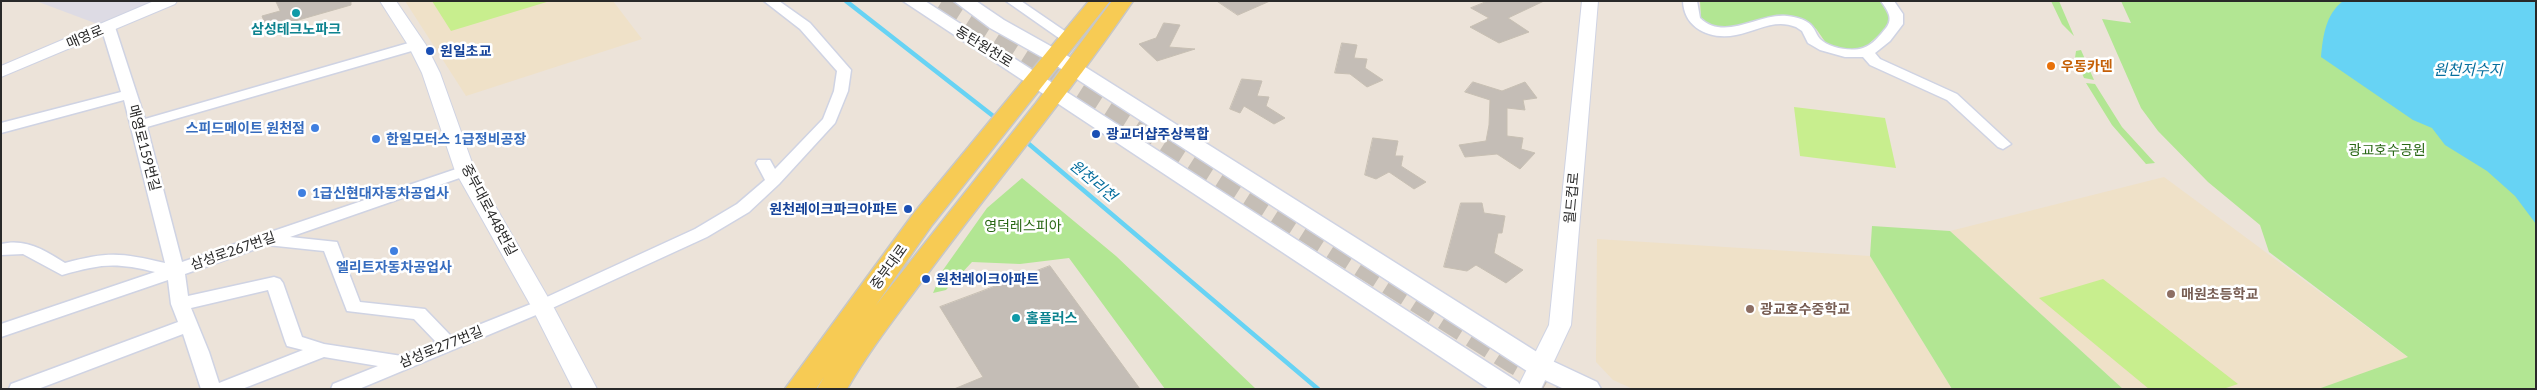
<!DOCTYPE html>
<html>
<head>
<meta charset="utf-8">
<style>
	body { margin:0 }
	#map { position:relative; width:2537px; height:390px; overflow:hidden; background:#ece3d9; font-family:Lato,sans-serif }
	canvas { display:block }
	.frame { position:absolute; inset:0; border:2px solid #292929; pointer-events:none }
</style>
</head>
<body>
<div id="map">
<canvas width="2537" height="390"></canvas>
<div class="frame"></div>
</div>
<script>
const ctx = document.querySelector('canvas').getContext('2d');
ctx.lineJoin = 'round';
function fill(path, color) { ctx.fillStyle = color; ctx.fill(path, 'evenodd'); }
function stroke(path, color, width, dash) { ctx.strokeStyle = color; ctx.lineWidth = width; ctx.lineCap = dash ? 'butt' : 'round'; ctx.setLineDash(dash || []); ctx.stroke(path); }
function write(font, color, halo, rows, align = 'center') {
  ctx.font = font + ' Lato,"Noto Sans KR",sans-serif'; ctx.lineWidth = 5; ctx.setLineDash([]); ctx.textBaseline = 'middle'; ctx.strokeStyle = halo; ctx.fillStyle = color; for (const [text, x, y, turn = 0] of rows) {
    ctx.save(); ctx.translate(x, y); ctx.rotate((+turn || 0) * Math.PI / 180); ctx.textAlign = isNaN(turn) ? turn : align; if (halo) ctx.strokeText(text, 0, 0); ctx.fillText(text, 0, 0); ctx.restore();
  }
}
fill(new Path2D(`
	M36 1H152L100 25Z`), '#dddbe4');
fill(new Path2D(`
	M405 1H613L642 39 466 96Z
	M2164 177 2409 358 2318 389H2123L1950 231Z
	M1597 239 1870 256 1952 389H1633L1613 380 1596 362Z`), '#efe1c8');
fill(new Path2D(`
	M1700 1H1882L1892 13 1890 25 1863 49C1853 49 1837 50 1828 45 1824 41 1822 37 1819 33 1814 24 1802 19 1793 17 1758 9 1733 43 1701 19Z
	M2051 1H2059L2074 36 2062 24Z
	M2121 1H2536V389H2318L2408 357 2269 252 2260 225 2208 182 2158 131 2141 108 2102 19 2131 23Z
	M2081 50 2094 80 2084 78 2075 58 2076 51Z
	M2086 83 2095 84 2122 127 2155 163 2146 164 2112 125Z
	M1022 178 1116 256 1256 389H1165L1069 258 1020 264 972 262 946 290 933 293 943 270 987 208Z
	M1872 226 1950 231 2123 389H1952L1870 256Z`), '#b2e693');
fill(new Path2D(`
	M432 1H550L451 31Z
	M1794 107 1885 118 1896 168 1800 156Z
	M2103 279 2238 384 2223 389H2149L2039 298Z`), '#c8ee8e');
fill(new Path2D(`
	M2343 1H2536V224L2515 196 2487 171 2445 145 2432 128 2413 120 2321 57C2323 37 2325 15 2343 1Z`), '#67d3f4');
stroke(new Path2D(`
	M846 1 997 119
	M1023 139 1318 389`), '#67d3f4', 4.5);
const building = new Path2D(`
	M276 1H351V5L267 29 262 16 280 11Z
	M1217 1H1270L1238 15Z
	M1488 1H1544L1508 18 1529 32 1499 43 1470 27 1489 18 1471 8Z
	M1164 23 1180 25 1169 47 1195 49 1157 61 1139 44 1156 38Z
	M1342 43 1357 45 1354 58 1367 59 1365 68 1383 80 1367 87 1350 74 1335 73Z
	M1242 79 1262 81 1257 96 1269 97 1266 106 1285 118 1274 124 1244 106 1240 113 1230 109Z
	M1473 82 1502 91 1525 82 1537 98 1523 100 1525 110 1507 108V136L1523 138 1521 149 1535 153 1520 169 1497 154 1465 157 1459 145 1486 141 1489 125 1490 100 1465 92Z
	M1373 138 1398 141 1395 156H1403L1401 166 1426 182 1414 189 1389 172 1376 179 1365 175Z
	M1461 203H1482L1484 213 1505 216 1502 233H1498L1494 253 1523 270 1506 283 1476 265 1467 271 1444 267Z
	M1050 266 1140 389H954L983 377 940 307Z`);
fill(building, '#c4bdb6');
stroke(building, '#c7bfb3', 1);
stroke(new Path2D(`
	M942 1 1514 363 1560 389`), '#c5beb6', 22, [22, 11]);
const minor = new Path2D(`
	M764 1H779L810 23 851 70 848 91 835 123 779 184 749 212 707 237 548 310 359 389H331L333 384 378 366 324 357 242 389H201L183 334 38 389H9L11 384 178 322 171 304 168 280 1 337V324L155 272C115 262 101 264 62 275L23 254 1 255V244C25 238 45 250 65 263 109 251 122 253 165 263L124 100 1 133V123L121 92 101 27 103 24H113L115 27 145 119 412 42H422L424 45 422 48 147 127 182 262 459 168H471L473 171 471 174 290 237 337 242 360 302 425 309 451 336 536 302 695 229 737 204 765 180 756 163 758 160H770L775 169 823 119 834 91 837 71 800 29ZM267 245 324 251 347 311 414 319 436 342 402 356 324 344 302 337 283 283 280 279 274 277 188 296 185 274ZM268 290 285 341 287 346 303 350 219 383 209 352 191 308Z
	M1006 1H1021L1078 40 1076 43H1066Z
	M1683 1H1697L1700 18C1725 42 1758 13 1787 16 1797 17 1809 20 1814 29 1816 32 1817 36 1820 39 1829 48 1851 52 1863 48 1873 45 1880 35 1886 28 1894 18 1887 10 1881 1H1894L1903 14V24L1890 41 1875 53 1880 59 1957 94 2011 144 2003 149 1998 147 1947 100 1870 65 1863 57H1845L1820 50 1808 43 1802 31 1796 27C1775 18 1757 31 1736 35 1711 40 1684 29 1683 1Z`);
const tertiary = new Path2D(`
	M154 1H177L175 4 1 77V66Z
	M380 1H396L426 45 440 73 475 171 553 306 597 389H573L531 306 455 171 422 73 408 45Z
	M1582 1H1598L1571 325 1541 389H1517L1549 325Z`);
const secondary = new Path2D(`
	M903 1H925L1518 382 1522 389H1489Z
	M954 1H976L1004 20 1063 53 1548 359 1597 382 1601 389H1564L1530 373 1049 61 990 28Z`);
const primary = new Path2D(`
	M1089 1H1110L932 225 876 305 1036 103 1112 1H1133C1068 96 994 184 925 277 898 314 870 349 847 389H817L824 377 816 389H785L914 213Z`);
stroke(minor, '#cfd3e3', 3);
stroke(tertiary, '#cfd3e3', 2);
stroke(secondary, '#cfd3e3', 3);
stroke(primary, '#c7c7c7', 3);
fill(minor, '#fff');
fill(tertiary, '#fff');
fill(secondary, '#fff');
fill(primary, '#f7cb54');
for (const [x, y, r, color] of [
	[296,13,5,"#0f9aa8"],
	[430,51,5,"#1a4fb4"],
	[2051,66,5,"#e8710a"],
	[315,128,5,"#3f7fe0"],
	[1096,134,5,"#1a4fb4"],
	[376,139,5,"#3f7fe0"],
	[302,193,5,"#3f7fe0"],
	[908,209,5,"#1a4fb4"],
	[394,251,5,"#3f7fe0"],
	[926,279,5,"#1a4fb4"],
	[2171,294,5,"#8d6e63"],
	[1750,309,5,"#8d6e63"],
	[1016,318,5,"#0f9aa8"]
]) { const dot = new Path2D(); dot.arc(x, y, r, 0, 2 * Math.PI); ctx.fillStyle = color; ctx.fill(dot); stroke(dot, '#fff', 2); }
write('bold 14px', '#0d838f', '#fff', [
	["삼성테크노파크",296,29],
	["홈플러스",1026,318,"left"]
]);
write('14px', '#292929', '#fff', [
	["매영로",85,37,-23],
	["동탄원천로",984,47,32],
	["매영로159번길",144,148,75],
	["월드컵로",1572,198,-85],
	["중부대로448번길",489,210,62],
	["삼성로267번길",233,251,-19],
	["중부대로",889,267,-54],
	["삼성로277번길",441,347,-22]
]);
write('bold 14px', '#164399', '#fff', [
	["원일초교",440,51],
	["광교더샵주상복합",1106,134],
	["원천레이크파크아파트",898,209,"right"],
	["원천레이크아파트",936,279]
], 'left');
write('bold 14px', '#c56008', '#fff', [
	["우동카덴",2061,66]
], 'left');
write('bold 14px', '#366cbe', '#fff', [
	["스피드메이트 원천점",305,128,"right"],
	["한일모터스 1급정비공장",386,139],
	["1급신현대자동차공업사",312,193],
	["엘리트자동차공업사",394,267,"center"]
], 'left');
write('14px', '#2a6816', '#fff', [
	["광교호수공원",2387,150],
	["영덕레스피아",1023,226]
]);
write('bold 14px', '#785e54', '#fff', [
	["매원초등학교",2181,294],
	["광교호수중학교",1760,309]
], 'left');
write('italic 15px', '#076f9e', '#fff', [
	["원천저수지",2468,70],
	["원천리천",1093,181,40]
]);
</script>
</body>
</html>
